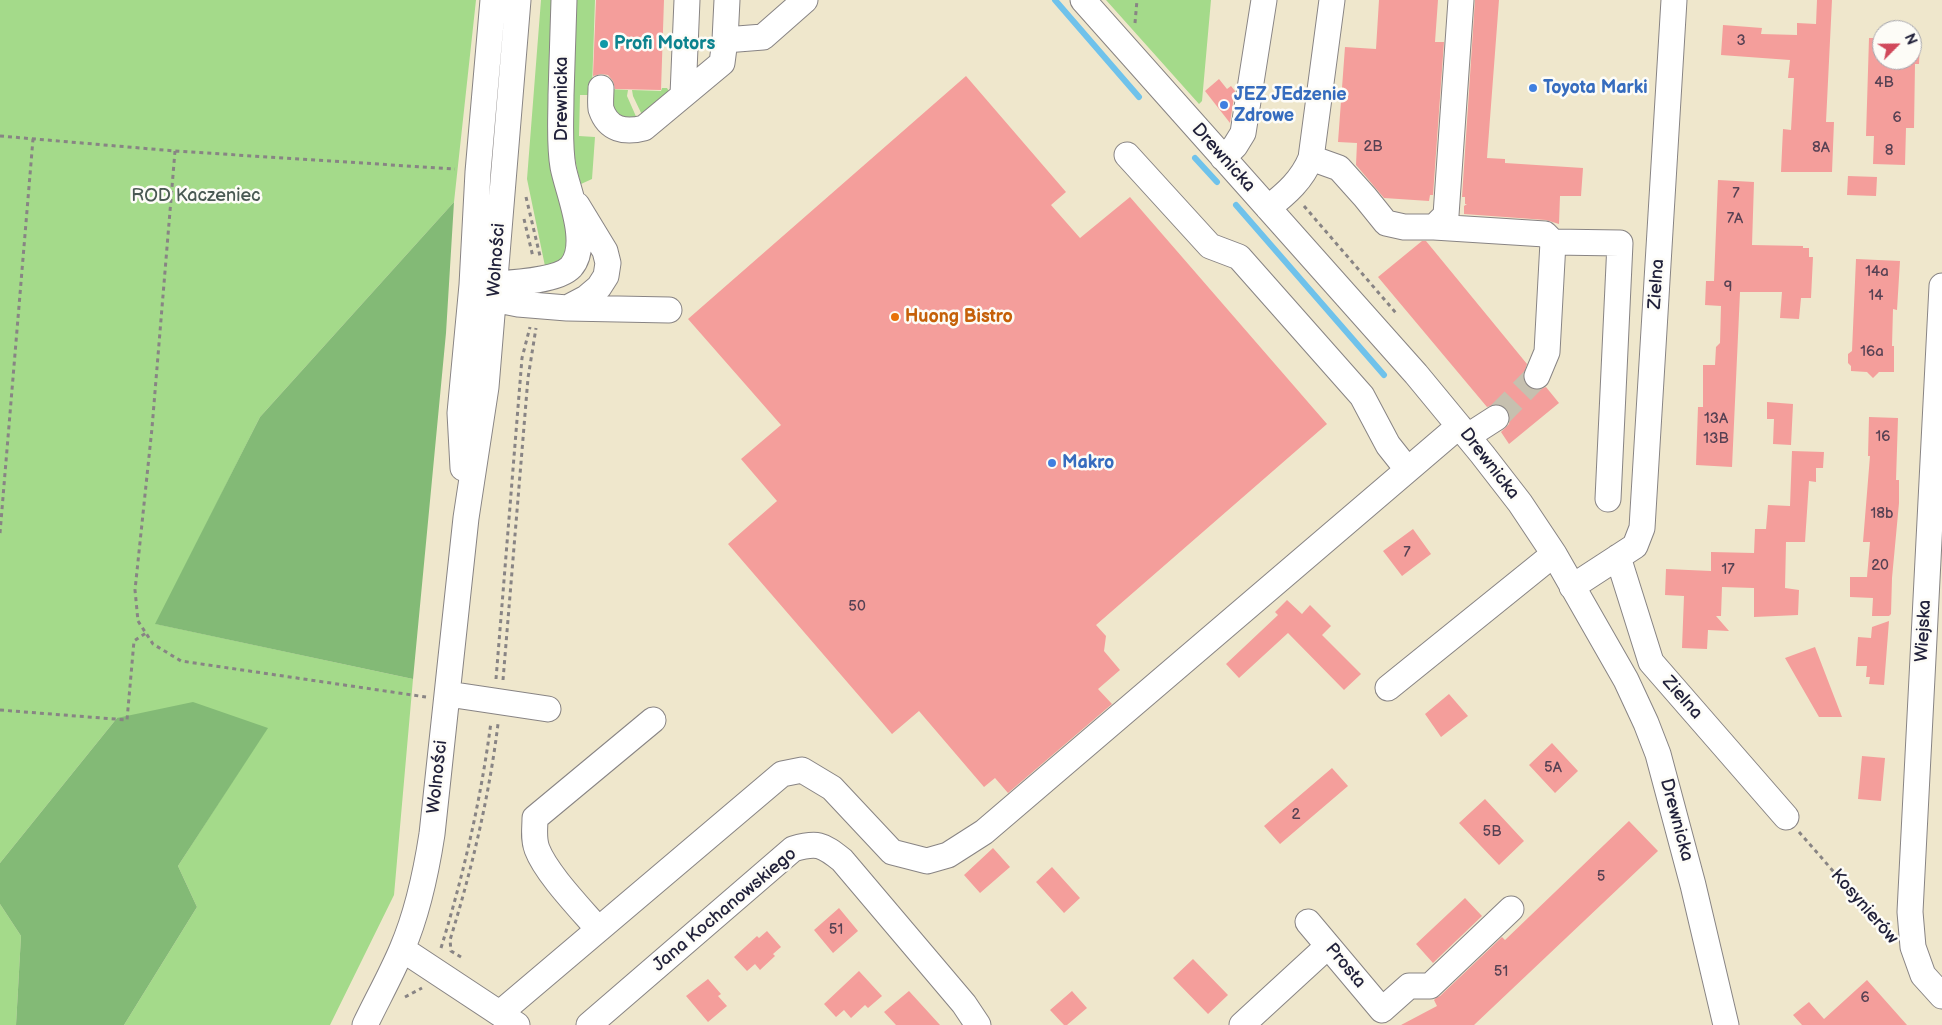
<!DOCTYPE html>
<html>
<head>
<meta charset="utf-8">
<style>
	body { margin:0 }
	#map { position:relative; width:1942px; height:1025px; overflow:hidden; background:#efe7cc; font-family:"Balsamiq Sans",sans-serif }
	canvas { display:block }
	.north { position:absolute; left:1872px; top:20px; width:50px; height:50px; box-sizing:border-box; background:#fdfcf7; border:1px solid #a5a5ac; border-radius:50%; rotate:67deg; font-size:14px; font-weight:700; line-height:20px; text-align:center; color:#22223b }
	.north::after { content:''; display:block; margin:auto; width:18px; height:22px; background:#d1495b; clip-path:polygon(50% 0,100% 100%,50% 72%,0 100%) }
</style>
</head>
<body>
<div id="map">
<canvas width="1942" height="1025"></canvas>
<div class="north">N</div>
</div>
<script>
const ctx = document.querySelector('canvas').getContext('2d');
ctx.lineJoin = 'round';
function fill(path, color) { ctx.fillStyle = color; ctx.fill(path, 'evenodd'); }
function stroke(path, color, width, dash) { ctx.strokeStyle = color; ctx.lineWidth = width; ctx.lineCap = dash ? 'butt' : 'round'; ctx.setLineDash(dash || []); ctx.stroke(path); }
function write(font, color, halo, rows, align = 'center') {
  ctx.font = font + ' "Balsamiq Sans",sans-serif'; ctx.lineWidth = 5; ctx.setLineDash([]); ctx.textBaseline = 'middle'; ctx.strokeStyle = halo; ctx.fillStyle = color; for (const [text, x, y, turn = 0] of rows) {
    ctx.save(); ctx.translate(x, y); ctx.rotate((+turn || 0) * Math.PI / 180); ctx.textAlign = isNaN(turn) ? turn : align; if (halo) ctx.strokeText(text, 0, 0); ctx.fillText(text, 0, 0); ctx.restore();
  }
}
fill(new Path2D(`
	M0 0H476L454 202 260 417 156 624 413 679 394 895 330 1025H124L197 907 178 866 267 728 117 718 0 863Z
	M541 0H552L568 243 562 262 546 271 527 179Z
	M574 0H595L592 88 596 95H580L579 136 595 137 592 179 581 184C564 126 573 60 574 0Z
	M1106 0H1211L1202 101 1199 104Z
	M662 88H667L670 93 643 117 633 96 632 90 661 91Z
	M608 89 628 90 627 96 638 121 617 119Z
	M0 904 21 936 16 1025H0Z`), '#a4da8a');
fill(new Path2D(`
	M454 202 446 333 413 679 155 624 260 417Z
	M193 702 268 728 178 866 197 907 124 1025H16L21 936 0 904V863L117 718Z`), '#83ba76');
stroke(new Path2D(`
	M1055 0 1139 97
	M1195 158 1217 182
	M1236 205 1384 375`), '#6fc2eb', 6);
fill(new Path2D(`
	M596 0H664L661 90 615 89 613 81 608 75 601 74 593 76Z
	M1379 0H1438L1435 42H1444L1433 195H1430L1429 201 1384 198 1356 165 1357 143 1338 142 1345 47 1376 49Z
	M1475 0H1499L1487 158 1505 159V163L1583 168 1581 196H1560L1559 224 1546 220 1464 214V206L1467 204H1465V197H1462Z
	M1817 0H1832L1826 122H1834L1832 172H1781L1783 129 1791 130 1794 78H1788L1790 60 1721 55 1723 25 1762 28 1761 34 1797 35V23L1816 24Z
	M1869 38H1882V60H1912V40H1920L1919 64H1915L1914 128H1906L1905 165 1873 164 1874 136H1866Z
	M966 76 1066 192 1051 205 1080 238 1130 197 1327 424 1096 625 1106 636 1104 651 1120 670 1098 689 1112 704 1008 793 995 778 984 787 919 711 892 734 728 544 777 501 741 459 781 425 688 319Z
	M1219 79 1227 89 1231 86 1235 91 1230 123 1205 91Z
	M1848 176 1877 177 1876 196 1847 195Z
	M1718 180 1754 182 1752 245 1803 246V248H1809V257H1813L1811 298H1801L1799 319 1780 318 1782 292H1740L1732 467 1696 465 1698 407H1703V365H1715L1716 347 1720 343 1721 306 1705 305 1706 281H1714Z
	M1422 241H1426L1527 364 1523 377 1526 385 1532 389 1538 390 1546 387 1559 403 1509 444 1501 432 1509 424 1510 417 1508 410 1503 406 1496 404 1487 407 1378 277Z
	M1856 259 1900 261 1897 310 1893 309 1892 346H1894V372H1879L1873 378 1867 372 1851 371V366L1848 363V354L1852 351Z
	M1767 402 1793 404 1791 445 1773 444 1774 419H1767Z
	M1869 417 1898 418 1896 480H1899V503L1892 578 1891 614 1889 616H1872L1873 598 1850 597V577H1867L1870 542H1863L1870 456H1868Z
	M1792 451 1824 452 1823 468H1816V482L1809 481 1805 542H1786L1785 588 1799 590 1798 615 1754 617V588L1722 587 1721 616H1716L1729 631 1708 630 1707 649 1682 648 1684 596 1665 595 1666 569 1711 571V552L1754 553 1755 529H1766L1768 505 1790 506Z
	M1413 529 1431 554 1402 576 1383 551Z
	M1287 600 1302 614 1310 605 1331 626 1322 635 1361 674 1344 690 1288 633 1239 678 1226 664 1278 615 1275 612Z
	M1889 621 1884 685 1869 684 1870 677H1866L1867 666H1856L1858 637 1871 638 1872 627Z
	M1815 647 1830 686 1842 717H1819L1785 658Z
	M1449 694 1468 716 1441 737 1425 714Z
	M1552 743 1578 771 1555 793 1529 765Z
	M1862 756 1885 758 1881 801 1858 799Z
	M1332 768 1348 786 1280 844 1264 826Z
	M1485 799 1524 841 1499 865 1459 823Z
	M1629 821 1658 851 1474 1025H1401L1437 1006 1434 1000 1436 998 1440 996 1502 937 1505 940Z
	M993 848 1010 867 980 893 964 875Z
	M1052 867 1080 898 1064 913 1036 882Z
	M1465 898 1482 916 1433 963 1416 944Z
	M839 908 858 931 833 953 814 930Z
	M767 931 781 947 773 954 775 956 760 970 755 964 747 971 734 957 757 936 759 938Z
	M1193 959 1228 995 1208 1014 1173 978Z
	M859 971 882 996 868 1008 865 1005 851 1018 844 1010 836 1017 824 1004Z
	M708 979 721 994 718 996 727 1006 708 1022 686 996Z
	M1867 980 1907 1025H1802L1793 1015 1809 1002 1824 1019Z
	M909 991 940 1025H896L884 1012Z
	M1072 991 1087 1008 1067 1025H1064L1050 1010Z`), '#f49e9b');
stroke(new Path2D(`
	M1496 418 1537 376`), '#c6c0af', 25, [25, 12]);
const minor = new Path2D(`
	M1083 0 1416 374 1482 454 1520 503 1554 554 1626 680 1646 723 1658 754 1693 885 1726 1025
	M725 40 763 37 805 0
	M601 88C601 95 600 103 601 109 608 130 625 133 644 128L722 63 725 40 727 0
	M683 95 687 0
	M1127 155 1210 246 1239 257 1362 396 1388 445 1407 469
	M1223 158 1235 146 1243 133 1264 0
	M1311 158 1339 168 1365 197 1386 223 1404 227H1434L1446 215 1461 0
	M1268 208C1287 193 1302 180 1311 158L1332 0
	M1434 227 1545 234 1553 242 1547 352 1537 376
	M1553 242 1620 243 1608 499
	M479 285C502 283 556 283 571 267 591 244 568 193 563 167 559 144 561 119 561 95 562 63 563 32 564 0
	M1942 286 1910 912 1913 947 1923 975 1942 996
	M480 291 493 299 518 304 567 308 586 298 599 287 606 276 608 263 605 251 577 205
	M567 308 669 310
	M1468 436 1496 418
	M463 468 460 413 472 285 478 172 493 0
	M1618 557 1651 662 1786 817
	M1572 587 1635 546 1642 528 1674 0
	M1388 688 1554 554
	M448 694 548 709
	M1308 922 1382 1010 1409 986H1430L1511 909
	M598 929C580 908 546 873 537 849 533 839 535 829 535 818L653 720
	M402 949 517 1025
	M500 1013 782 774 802 770 832 788 892 852 927 861 948 855 984 832 1459 426
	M365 1025C377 1000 391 975 402 949 418 912 426 873 432 834L466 518 486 387 518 0
	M589 1025 793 849C817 842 822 844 842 860L964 1004 978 1025
	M1242 1025 1328 946`);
stroke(minor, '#888484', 27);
stroke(new Path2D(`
	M1135 23 1137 0
	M0 136 175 151 455 169
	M175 151 152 428 135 590 138 621 153 644 181 661 426 697
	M526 197 540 256
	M1304 206 1396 313
	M524 219 533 257
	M0 533 33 139
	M496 679 522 358 530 327
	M503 680 528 378 536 328
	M0 710 127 720 134 641 146 633
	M1799 832 1889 935
	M441 948C464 873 481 799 491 722
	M461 957 451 951 450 940C472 869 489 797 498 724
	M405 997 422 988`), '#888484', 3, [4, 4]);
stroke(minor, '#fff', 25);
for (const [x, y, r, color] of [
	[604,44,5,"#0f9aa8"],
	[1533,88,5,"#3f7fe0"],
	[1224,105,5,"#3f7fe0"],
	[895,317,5,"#e8710a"],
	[1052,463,5,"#3f7fe0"]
]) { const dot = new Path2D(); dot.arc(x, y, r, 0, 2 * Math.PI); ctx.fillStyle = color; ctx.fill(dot); stroke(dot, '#fdfcf7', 2); }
write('15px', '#564153', null, [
	["3",1741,41],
	["4B",1884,83],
	["6",1897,118],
	["2B",1373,147],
	["8A",1821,148],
	["8",1889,151],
	["7",1736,194],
	["7A",1735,219],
	["14a",1877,272],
	["9",1728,287],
	["14",1876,296],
	["16a",1872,352],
	["13A",1716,419],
	["16",1883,437],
	["13B",1716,439],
	["18b",1882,514],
	["7",1407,553],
	["20",1880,566],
	["17",1728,570],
	["50",857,607],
	["5A",1553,768],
	["2",1296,815],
	["5B",1492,832],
	["5",1601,877],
	["51",836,930],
	["51",1501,972],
	["6",1865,998]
]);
write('bold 18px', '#0d838f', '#fdfcf7', [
	["Profi Motors",614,44]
], 'left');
write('bold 18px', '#366cbe', '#fdfcf7', [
	["Toyota Marki",1543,88],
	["JEZ JEdzenie",1234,95],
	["Zdrowe",1234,116],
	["Makro",1062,463]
], 'left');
write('18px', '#22223b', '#fdfcf7', [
	["Drewnicka",562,99,-90],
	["Drewnicka",1223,158,48],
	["Wolności",497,260,-86],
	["Zielna",1657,284,-86],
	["Drewnicka",1489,464,52],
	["Wiejska",1924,631,-87],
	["Zielna",1682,698,49],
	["Wolności",438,777,-84],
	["Drewnicka",1676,820,75],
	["Kosynierów",1864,907,49],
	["Jana Kochanowskiego",725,910,-40],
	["Prosta",1345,966,50]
]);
write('18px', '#495953', '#fdfcf7', [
	["ROD Kaczeniec",196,196]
]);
write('bold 18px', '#c56008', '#fdfcf7', [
	["Huong Bistro",905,317]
], 'left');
</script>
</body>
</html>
